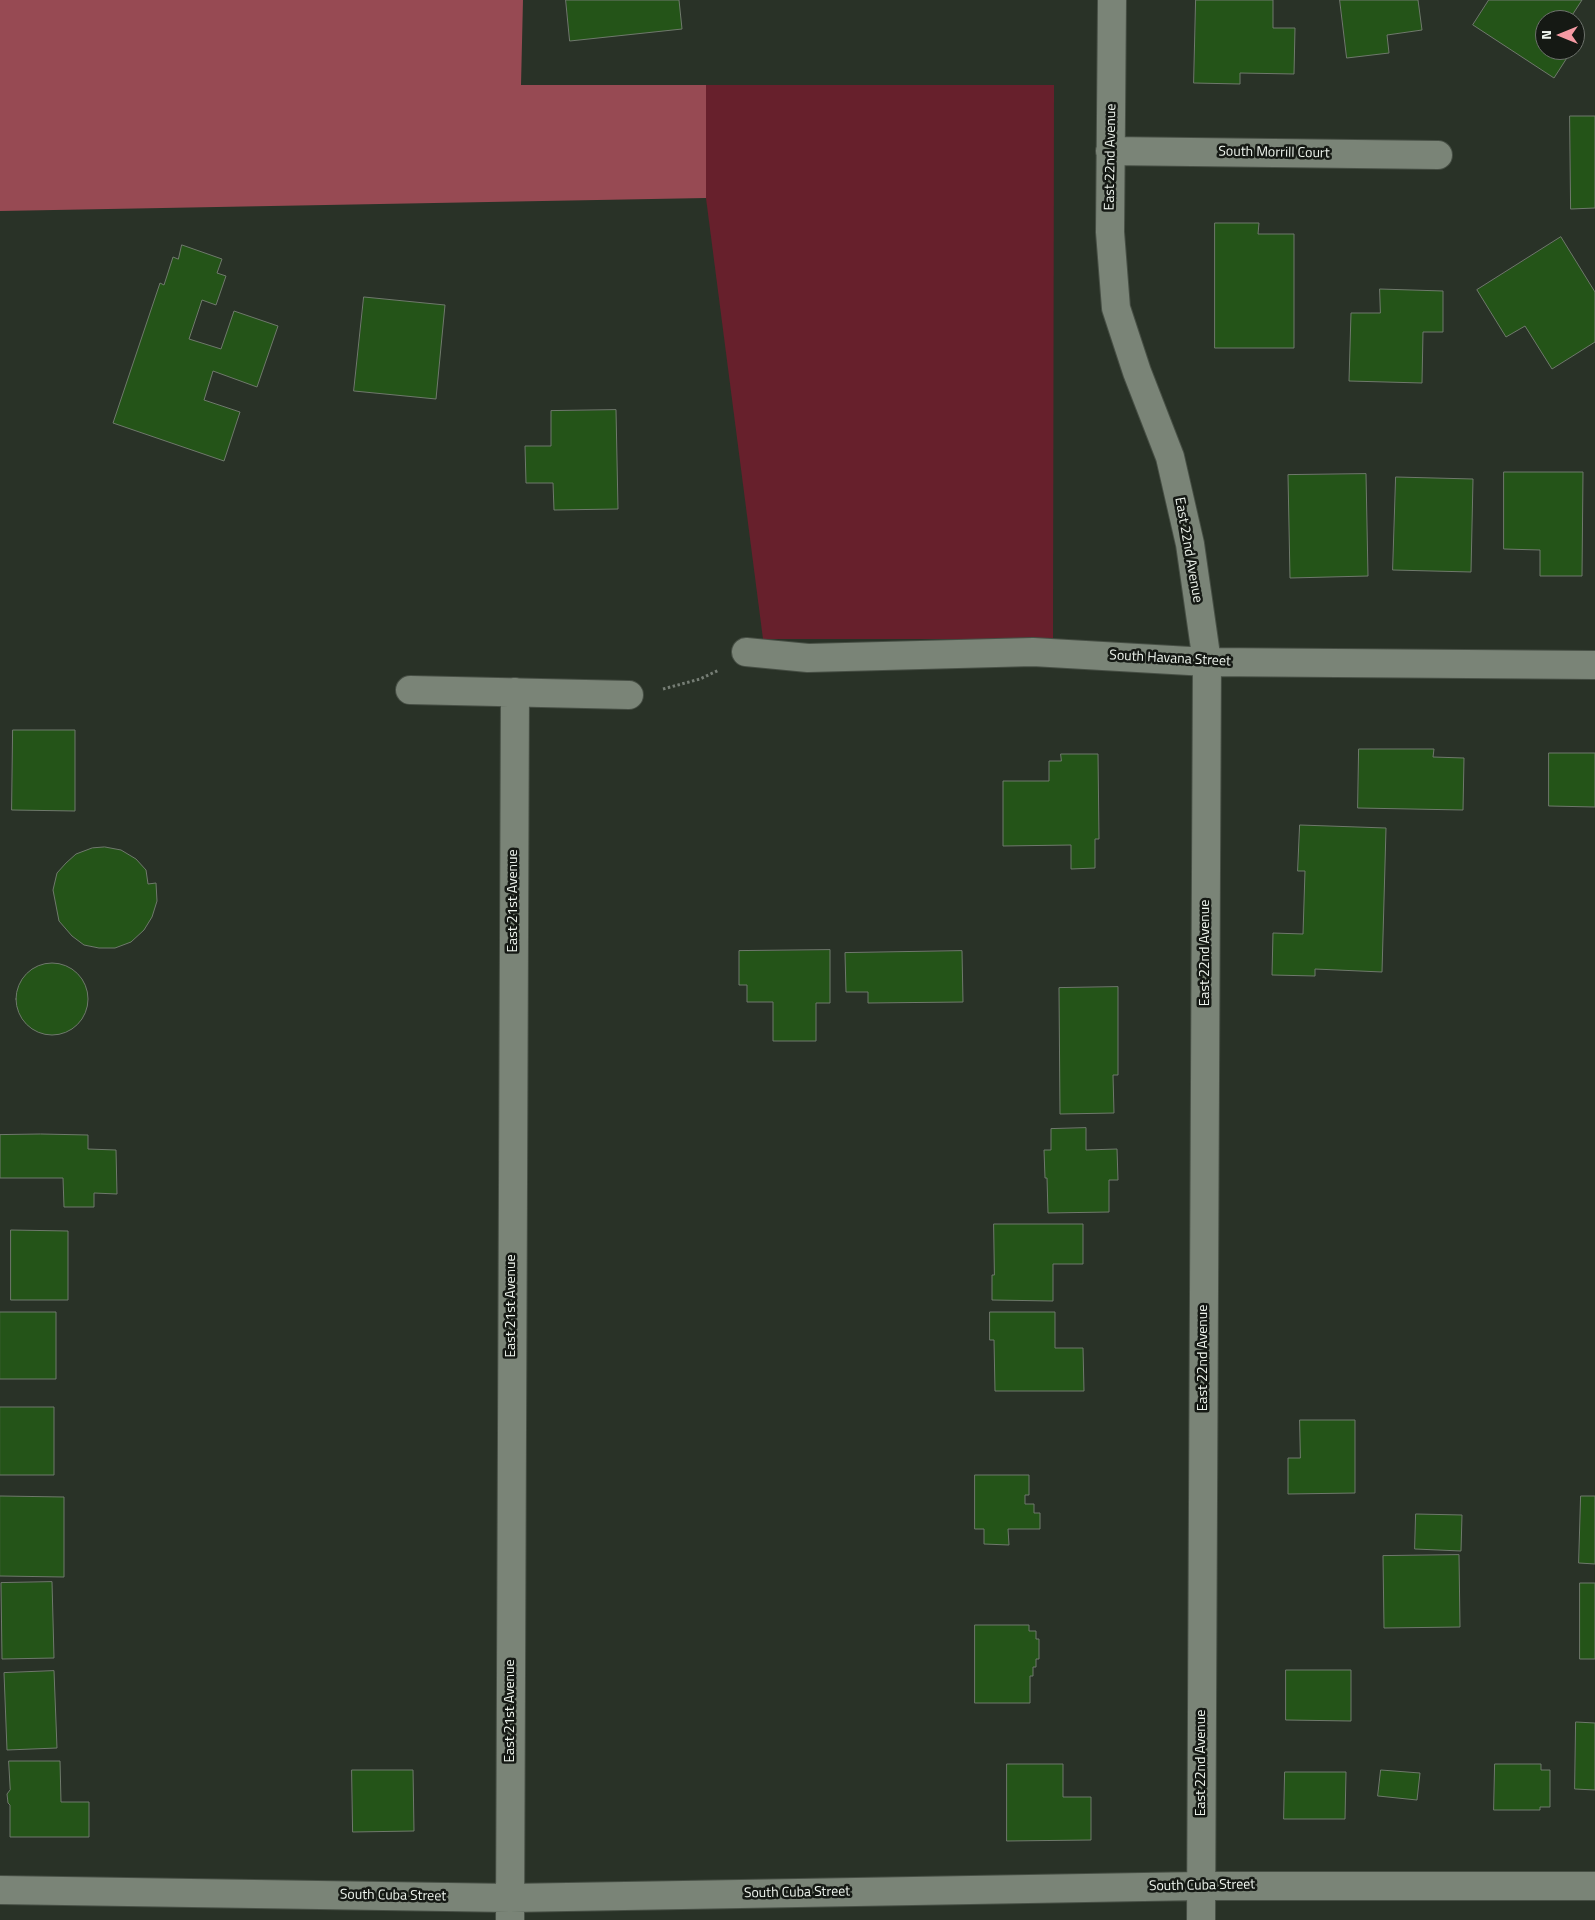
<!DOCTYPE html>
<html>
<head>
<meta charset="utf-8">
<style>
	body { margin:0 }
	#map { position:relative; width:1595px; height:1920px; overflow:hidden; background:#293227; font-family:"Titillium Web",sans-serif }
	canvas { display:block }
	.north { position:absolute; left:1535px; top:10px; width:50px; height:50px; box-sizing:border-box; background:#151914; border:1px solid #6c716b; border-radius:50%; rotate:270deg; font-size:14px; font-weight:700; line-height:20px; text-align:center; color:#eff5ee }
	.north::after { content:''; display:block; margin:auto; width:18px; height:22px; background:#f49aa3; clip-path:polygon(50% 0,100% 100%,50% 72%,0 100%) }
</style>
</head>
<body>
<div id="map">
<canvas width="1595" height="1920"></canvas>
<div class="north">N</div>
</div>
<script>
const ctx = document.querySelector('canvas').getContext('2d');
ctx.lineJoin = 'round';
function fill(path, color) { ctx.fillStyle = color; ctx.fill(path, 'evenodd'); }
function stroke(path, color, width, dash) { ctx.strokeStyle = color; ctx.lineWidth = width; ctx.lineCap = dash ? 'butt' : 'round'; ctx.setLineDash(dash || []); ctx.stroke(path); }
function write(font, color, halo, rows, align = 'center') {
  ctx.font = font + ' "Titillium Web",sans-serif'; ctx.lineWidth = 5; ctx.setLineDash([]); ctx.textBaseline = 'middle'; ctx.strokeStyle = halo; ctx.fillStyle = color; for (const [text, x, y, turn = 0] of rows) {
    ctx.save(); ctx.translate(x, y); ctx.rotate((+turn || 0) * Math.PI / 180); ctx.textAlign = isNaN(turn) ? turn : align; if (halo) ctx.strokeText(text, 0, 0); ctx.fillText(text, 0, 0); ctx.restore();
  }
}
fill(new Path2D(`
	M706 85H1054L1053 639H763L706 198Z`), '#67202c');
fill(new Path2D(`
	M0 0H523L521 85H706V198L0 211Z`), '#974a53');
const building = new Path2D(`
	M566 0H679L682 29 570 41Z
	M1196 0H1273V28H1295L1294 74 1240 73V84L1194 83Z
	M1340 0H1418L1422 30 1387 35 1389 53 1347 58Z
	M1489 0H1582L1569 20H1545V50H1572L1554 78 1473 25Z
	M1570 116H1595V208L1571 209Z
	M1215 223H1259L1258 234H1294V348H1215Z
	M1561 237 1595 292V342L1552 369 1525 326 1506 337 1477 290Z
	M182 245 222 259 217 273 226 276 216 305 202 300 189 339 221 349 234 311 278 326 257 387 213 371 204 400 240 412 224 461 113 423 160 283 164 285 173 257 178 259Z
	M1380 289 1443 291V332H1423L1422 383 1349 381 1351 313H1380Z
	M364 297 445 305 436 399 354 391Z
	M616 410 618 509 554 510 553 483H526L525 446H551V411Z
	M1504 472H1583L1582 576H1540V550L1504 549Z
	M1366 474 1368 576 1290 578 1288 475Z
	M1396 477 1473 479 1471 572 1393 570Z
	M13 730H75V811L12 810Z
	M1359 749H1434L1433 757 1464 758 1463 810 1358 808Z
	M1549 753H1595V807L1549 806Z
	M1061 754H1098L1099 839H1095V868L1071 869V845L1003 846V781H1049V761H1061Z
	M1300 825 1386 828 1382 972 1315 969V976L1272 975 1273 933 1303 934 1305 871H1298Z
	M105 847 121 850 136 859 146 870 148 884 156 883 157 901 152 917 144 930 131 942 115 948H99L84 945 72 936 59 921 53 890 57 873 66 863 76 854 92 848Z
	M830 950V1003H816V1041H773V1002H747V985H739V951Z
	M962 951 963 1002 868 1003V992H846L845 953Z
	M16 999a36 36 0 1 1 72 0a36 36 0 1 1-72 0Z
	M1118 987V1075H1113L1114 1113 1060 1114 1059 988Z
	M1086 1128V1150L1117 1149 1118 1180H1109V1212L1048 1213 1047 1178H1045L1044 1150H1051V1129Z
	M41 1134 88 1135V1149L116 1150 117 1194 94 1193V1207H64L63 1178H0V1135Z
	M994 1224H1083V1264H1053V1301L992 1300V1275H994Z
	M11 1230 68 1231V1300H11Z
	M0 1312H56V1379H0Z
	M990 1312H1055V1348H1083L1084 1391H995L994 1340H990Z
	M0 1407H54V1475H0Z
	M1300 1420H1355V1493L1288 1494V1458H1300Z
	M975 1475H1029V1495H1025V1504H1034V1513H1040V1529H1008L1009 1545 984 1544V1529H975Z
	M0 1496 64 1497V1577L0 1576Z
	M1581 1496H1595V1564L1579 1563Z
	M1416 1514 1462 1515 1461 1551 1415 1549Z
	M1459 1555 1460 1627 1384 1628 1383 1556Z
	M52 1582 54 1658 2 1659 1 1583Z
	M1580 1583H1595V1659H1580Z
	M975 1625H1029V1631H1036V1639H1039V1659H1036V1667H1033V1676H1030V1703H975Z
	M1286 1670H1351V1721L1286 1720Z
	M54 1671 57 1748 7 1750 4 1673Z
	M1576 1722 1595 1723V1790L1575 1789Z
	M9 1761H60L61 1802H89V1837H10V1805L8 1803 7 1794 10 1790Z
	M1007 1764H1063V1797H1091V1840L1007 1841Z
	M1495 1764H1541V1770H1550V1807H1540V1810H1494Z
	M352 1770H413L414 1831 353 1832Z
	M1381 1770 1420 1773 1417 1800 1378 1796Z
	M1285 1772H1346L1345 1819H1284Z`);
fill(building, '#245418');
stroke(building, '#6f796c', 1);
const minor = new Path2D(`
	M1112 0 1110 232 1116 308 1137 372 1170 457 1190 544 1207 662 1201 1920
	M1110 151 1438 155
	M746 652 808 658 1033 652 1207 662 1595 665
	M410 690 629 695
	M0 1890 510 1898 1201 1886H1595
	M510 1920 515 692`);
stroke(minor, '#474f45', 30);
stroke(new Path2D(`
	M663 689 700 679 719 670`), '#767e75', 3, [2.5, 2.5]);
stroke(minor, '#7a8477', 28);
write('14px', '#eff5ee', '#151914', [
	["South Morrill Court",1274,153,1],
	["East 22nd Avenue",1111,157,-89],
	["East 22nd Avenue",1188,550,80],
	["South Havana Street",1170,659,3],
	["East 21st Avenue",514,901,-90],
	["East 22nd Avenue",1206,953,-90],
	["East 21st Avenue",512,1306,-90],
	["East 22nd Avenue",1204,1358,-90],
	["East 21st Avenue",511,1711,-90],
	["East 22nd Avenue",1202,1763,-90],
	["South Cuba Street",1202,1886,-1],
	["South Cuba Street",797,1893,-1],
	["South Cuba Street",393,1896,1]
]);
</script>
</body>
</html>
